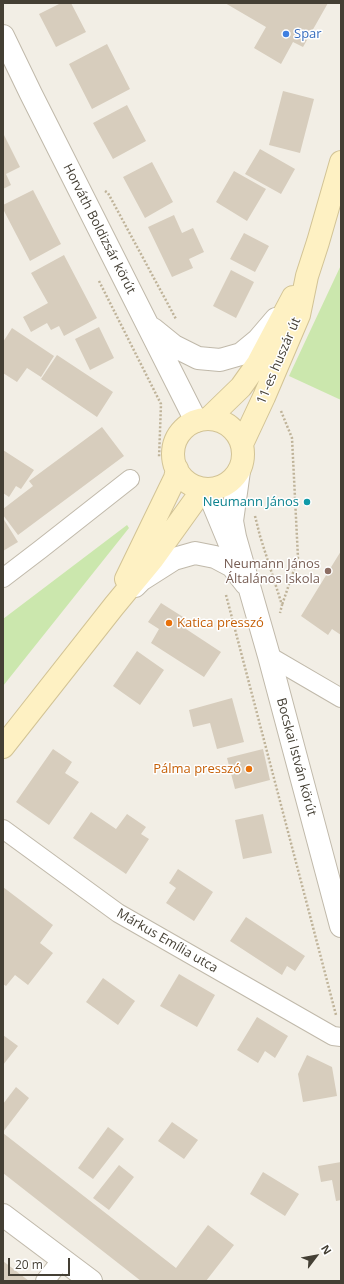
<!DOCTYPE html>
<html>
<head>
<meta charset="utf-8">
<style>
	body { margin:0 }
	#map { position:relative; width:344px; height:1284px; overflow:hidden; background:#f2eee5; font-family:"Open Sans",sans-serif }
	canvas { display:block }
	.frame { position:absolute; inset:0; border:4px solid #443f34; pointer-events:none }
	.north { position:absolute; left:296px; top:1236px; width:40px; height:40px; -webkit-text-stroke:3px #fff; paint-order:stroke; rotate:58deg; font-size:11px; font-weight:700; line-height:16px; text-align:center; color:#443f34 }
	.north::after { content:''; display:block; margin:auto; width:14px; height:18px; background:#443f34; clip-path:polygon(50% 0,100% 100%,50% 72%,0 100%) }
	.scale { position:absolute; left:8px; top:1258px; width:62px; height:18px; box-sizing:border-box; border:2px solid #443f34; border-top:0; padding-left:5px; font-size:12px; line-height:14px; white-space:nowrap; color:#443f34; -webkit-text-stroke:3px #fff; paint-order:stroke }
</style>
</head>
<body>
<div id="map">
<canvas width="344" height="1284"></canvas>
<div class="frame"></div>
<div class="north">N</div>
<div class="scale">20 m</div>
</div>
<script>
const ctx = document.querySelector('canvas').getContext('2d');
ctx.lineJoin = 'round';
function fill(path, color) { ctx.fillStyle = color; ctx.fill(path, 'evenodd'); }
function stroke(path, color, width, dash) { ctx.strokeStyle = color; ctx.lineWidth = width; ctx.lineCap = dash ? 'butt' : 'round'; ctx.setLineDash(dash || []); ctx.stroke(path); }
function write(font, color, halo, rows, align = 'center') {
  ctx.font = font + ' "Open Sans",sans-serif'; ctx.lineWidth = 3; ctx.setLineDash([]); ctx.textBaseline = 'middle'; ctx.strokeStyle = halo; ctx.fillStyle = color; for (const [text, x, y, turn = 0] of rows) {
    ctx.save(); ctx.translate(x, y); ctx.rotate((+turn || 0) * Math.PI / 180); ctx.textAlign = isNaN(turn) ? turn : align; if (halo) ctx.strokeText(text, 0, 0); ctx.fillText(text, 0, 0); ctx.restore();
  }
}
fill(new Path2D(`
	M341 265V400L289 376Z
	M127 525 129 528 3 686V619Z`), '#cbe7ad');
fill(new Path2D(`
	M61 3H71L86 32 56 47 39 14Z
	M225 3H328L303 47 293 42 281 64 254 48 266 27Z
	M107 44 130 89 92 109 69 64Z
	M283 91 314 99 300 153 269 145Z
	M127 105 146 141 113 159 93 123Z
	M3 133 20 167 6 174 11 185 3 189Z
	M260 149 295 169 281 194 245 174Z
	M152 162 173 202 145 218 123 177Z
	M234 171 266 189 247 221 216 202Z
	M33 190 61 244 30 261 3 209V205Z
	M174 215 182 233 193 228 204 252 189 259 193 268 172 277 148 227Z
	M244 233 269 246 255 272 230 259Z
	M64 255 97 318 64 336 59 326 51 330 47 323 31 332 23 317 48 303 31 273Z
	M231 270 254 282 236 318 213 306Z
	M99 327 114 358 90 370 75 339Z
	M12 328 54 356 41 377 27 368 17 382 3 373V342Z
	M57 355 113 392 97 417 41 379Z
	M102 427 124 456 18 535 3 515V509L33 486 29 481Z
	M3 450 34 470 21 489 16 486 9 497 3 493Z
	M3 518 18 542 3 551Z
	M341 551V635L332 629 328 635 301 616Z
	M161 603 191 622 186 629 221 652 204 677 151 643 159 629 148 622Z
	M137 651 164 670 140 705 113 686Z
	M232 698 244 742 217 749 210 723 193 727 189 710Z
	M53 749 72 762 65 773 79 782 49 825 16 802Z
	M263 749 270 780 235 789 227 758Z
	M91 812 116 829 127 814 146 827 141 834 149 839 126 874 73 838Z
	M263 814 272 853 243 859 235 820Z
	M178 869 213 892 194 921 166 903 176 888 169 883Z
	M3 887 53 925 40 943 53 953 28 985 15 975 6 986 3 984Z
	M246 917 305 956 295 971 287 966 282 975 230 941Z
	M179 974 215 995 197 1027 160 1006Z
	M103 978 135 1001 118 1025 86 1002Z
	M257 1017 288 1036 275 1058 265 1051 258 1063 237 1050Z
	M3 1035 18 1046 3 1065Z
	M307 1055 332 1067 337 1096 303 1102 298 1074Z
	M16 1087 29 1098 3 1132V1104Z
	M172 1122 198 1140 184 1159 158 1141Z
	M108 1127 124 1139 93 1179 78 1168Z
	M3 1133 176 1268 208 1225 234 1245 206 1281H141L3 1173Z
	M341 1162V1200L336 1201 332 1180 321 1182 318 1166Z
	M119 1165 134 1177 109 1210 93 1198Z
	M263 1172 299 1194 285 1216 250 1194Z
	M3 1261 29 1281H3Z`), '#d7cdbd');
const minor = new Path2D(`
	M3 578 41 549 130 479
	M269 656 341 698
	M3 829 118 913 333 1036 341 1037
	M45 1281 62 1259`);
const tertiary = new Path2D(`
	M3 36 31 94 196 421
	M153 329 174 346 198 358 220 360 241 354 258 340 276 319
	M239 471 232 521 235 537 269 656 341 926
	M207 489 229 542
	M135 586 141 580 174 559 195 553 215 557 232 566 246 584
	M3 1215 91 1281`);
const secondary = new Path2D(`
	M208 419 241 387 258 363 293 297
	M173 454a35 35 0 1 1 70 0a35 35 0 1 1-70 0Z
	M242 444 264 397 299 315 307 276 318 242 341 162
	M126 579 175 478 177 469
	M3 747 114 606 152 560 203 489`);
stroke(minor, '#c0b9aa', 20);
stroke(tertiary, '#c0b9aa', 24);
stroke(secondary, '#d2c395', 24);
stroke(new Path2D(`
	M105 191 108 193 176 319
	M99 281 161 404 159 458
	M281 411 292 438 298 558 282 605
	M255 516 260 536 282 605 280 613
	M226 595 336 1015`), '#bfb399', 2.5, [2, 2]);
stroke(minor, '#fff', 18);
stroke(tertiary, '#fff', 22);
stroke(secondary, '#fef1c3', 22);
for (const [x, y, r, color] of [
	[286,34,4,"#3f7fe0"],
	[307,502,4,"#0f9aa8"],
	[328,571,4,"#8d6e63"],
	[169,623,4,"#e8710a"],
	[249,769,4,"#e8710a"]
]) { const dot = new Path2D(); dot.arc(x, y, r, 0, 2 * Math.PI); ctx.fillStyle = color; ctx.fill(dot); stroke(dot, '#fff', 1.5); }
write('13px', '#366cbe', '#fff', [
	["Spar",294,34]
], 'left');
write('13px', '#443f34', '#fff', [
	["Horváth Boldizsár körút",99,229,63],
	["11-es huszár út",279,361,-67],
	["Bocskai István körút",296,757,75],
	["Márkus Emília utca",167,941,30]
]);
write('13px', '#0d838f', '#fff', [
	["Neumann János",299,502]
], 'right');
write('13px', '#785e54', '#fff', [
	["Neumann János",320,564],
	["Általános Iskola",320,579]
], 'right');
write('13px', '#c56008', '#fff', [
	["Katica presszó",177,623],
	["Pálma presszó",241,769,"right"]
], 'left');
</script>
</body>
</html>
